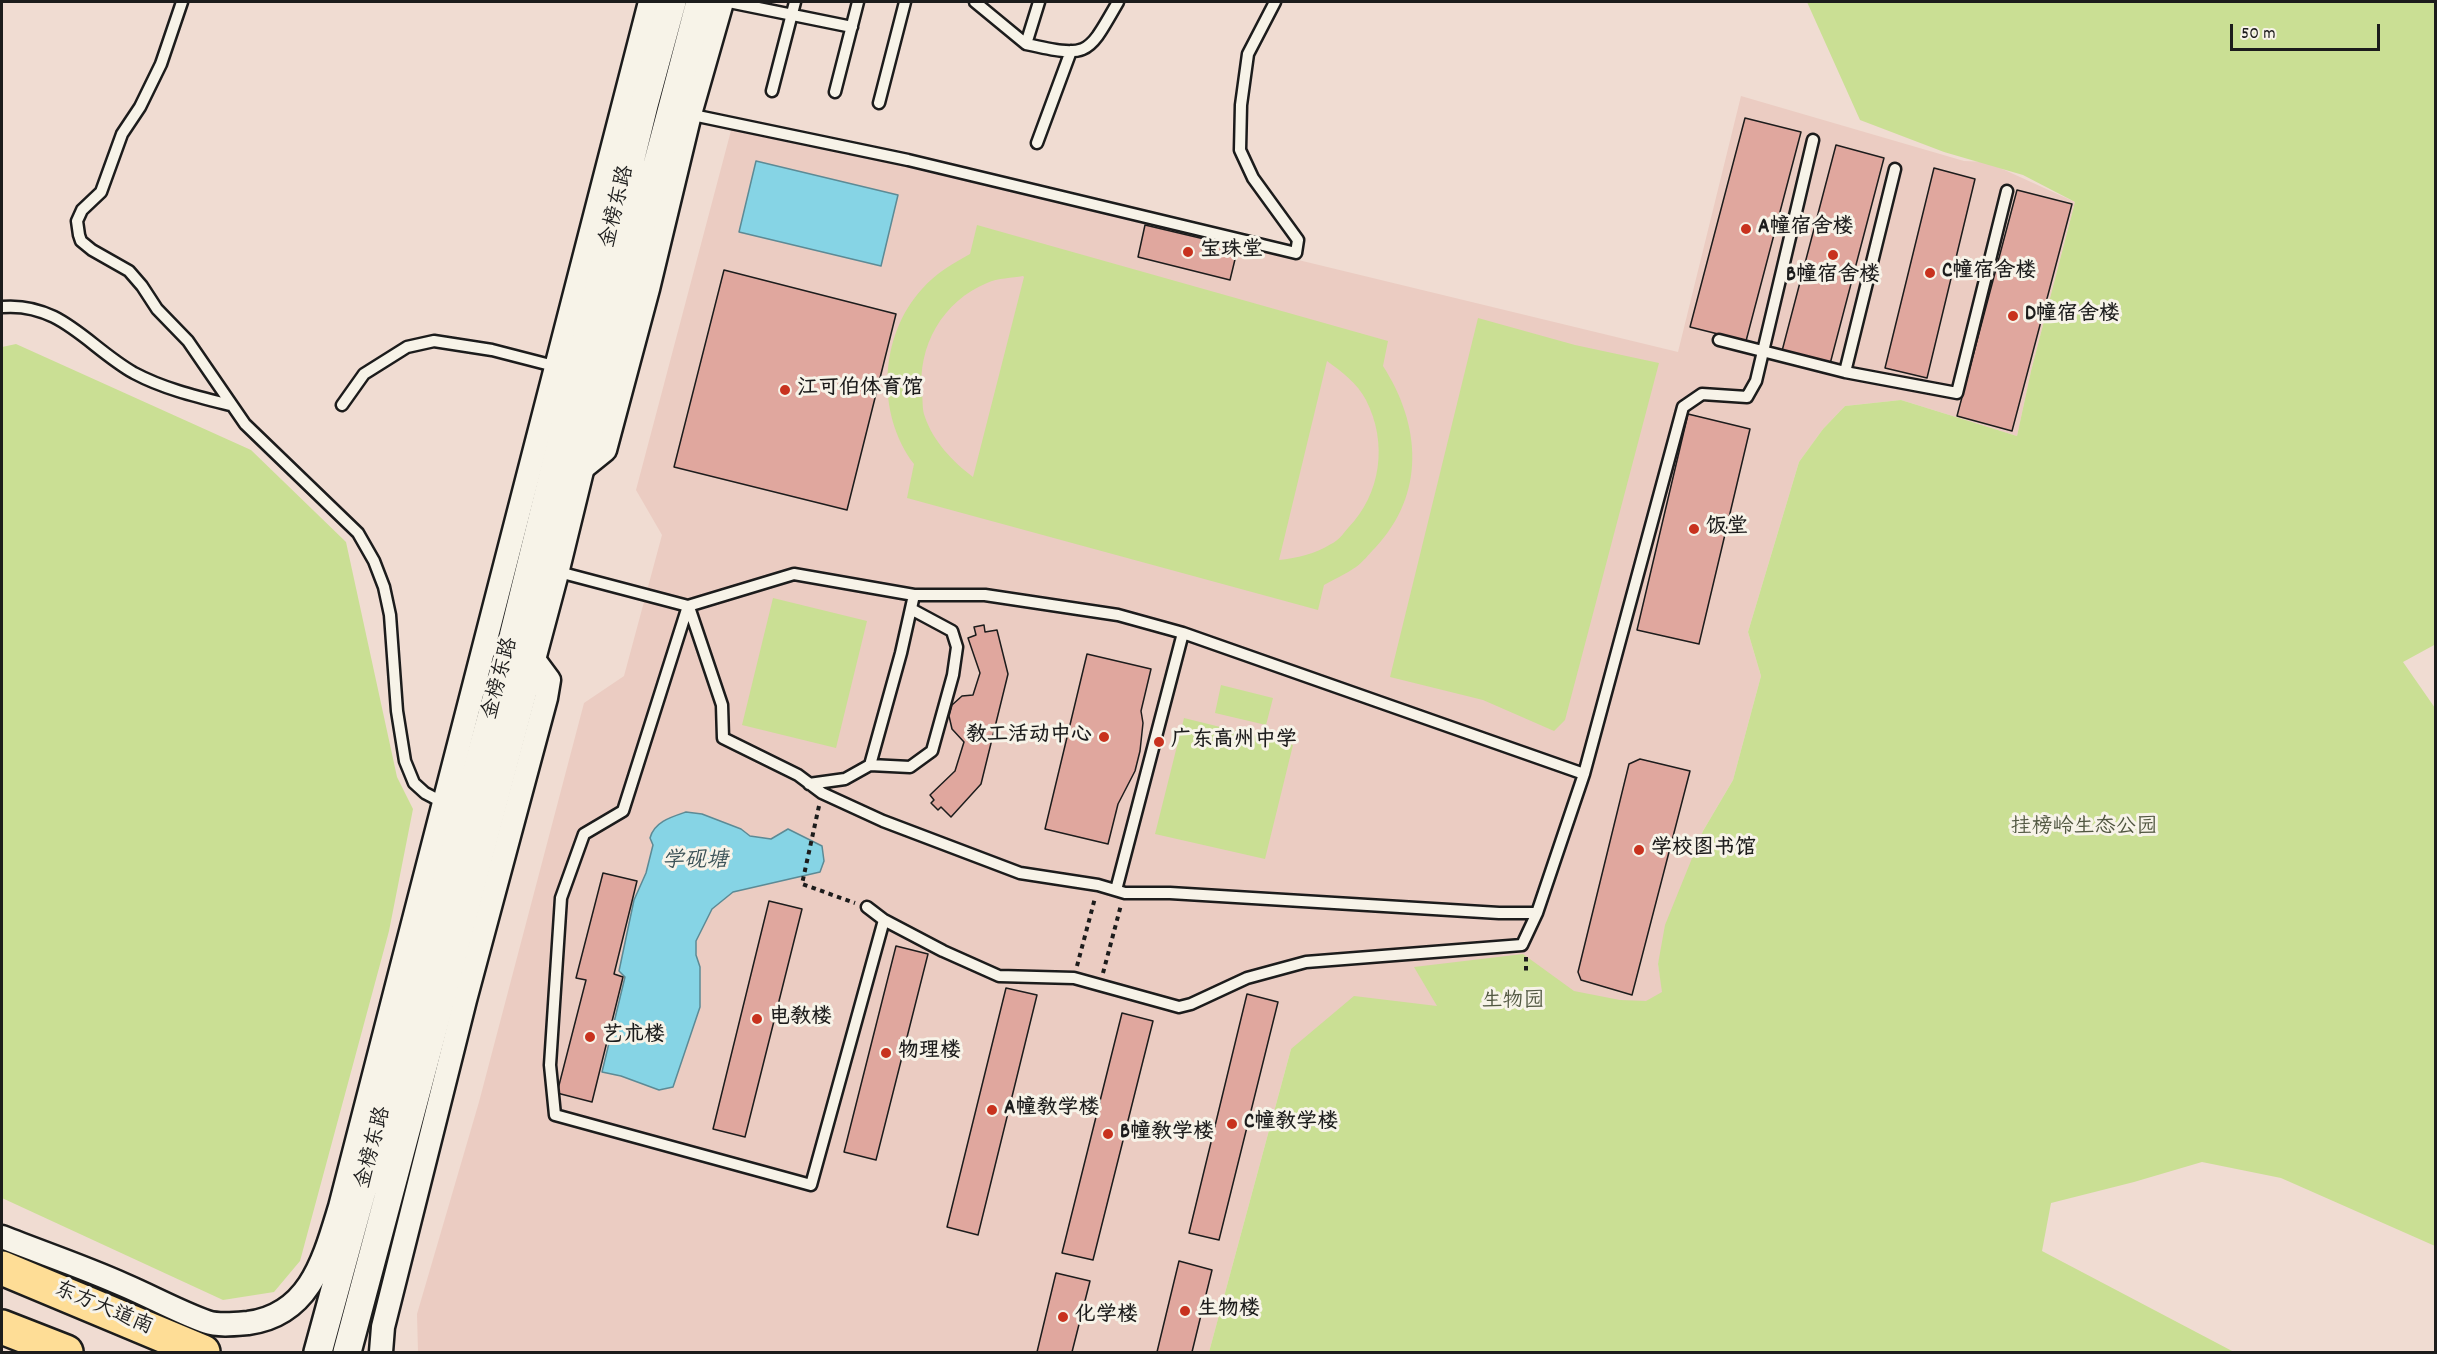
<!DOCTYPE html>
<html>
<head>
<meta charset="utf-8">
<style>
	body { margin:0 }
	#map { position:relative; width:2437px; height:1354px; overflow:hidden; background:#f0dcd2; font-family:Dekko,sans-serif }
	canvas { display:block }
	.frame { position:absolute; inset:0; border:3px solid #1c1c1c; pointer-events:none }
	.scale { position:absolute; left:2230px; top:24px; width:150px; height:27px; box-sizing:border-box; border:3px solid #1c1c1c; border-top:0; padding-left:8px; font-size:18px; line-height:21px; white-space:nowrap; color:#1c1c1c; -webkit-text-stroke:4px #f7f3e8; paint-order:stroke }
</style>
</head>
<body>
<div id="map">
<canvas width="2437" height="1354"></canvas>
<div class="frame"></div>
<div class="scale">50 m</div>
</div>
<script>
const ctx = document.querySelector('canvas').getContext('2d');
ctx.lineJoin = 'round';
function fill(path, color) { ctx.fillStyle = color; ctx.fill(path, 'evenodd'); }
function stroke(path, color, width, dash) { ctx.strokeStyle = color; ctx.lineWidth = width; ctx.lineCap = dash ? 'butt' : 'round'; ctx.setLineDash(dash || []); ctx.stroke(path); }
function write(font, color, halo, rows, align = 'center') {
  ctx.font = font + ' Dekko,"LXGW WenKai TC",sans-serif'; ctx.lineWidth = 6; ctx.setLineDash([]); ctx.textBaseline = 'middle'; ctx.strokeStyle = halo; ctx.fillStyle = color; for (const [text, x, y, turn = 0] of rows) {
    ctx.save(); ctx.translate(x, y); ctx.rotate((+turn || 0) * Math.PI / 180); ctx.textAlign = isNaN(turn) ? turn : align; if (halo) ctx.strokeText(text, 0, 0); ctx.fillText(text, 0, 0); ctx.restore();
  }
}
fill(new Path2D(`
	M1741 96 1964 161 1987 162 2075 202 2031 371 2017 436 1901 400 1845 406 1823 429 1799 462 1748 632 1761 676 1733 780 1703 831 1658 964 1663 992 1657 1042 1291 1049 1209 1352H418L417 1314 479 1102 584 703 624 676 662 535 636 490 733 123 1678 352Z`), '#ebccc2');
fill(new Path2D(`
	M1807 2H2435L2436 644 2403 662 2435 708V1246L2281 1178 2202 1162 2134 1182 2051 1203 2042 1251 2234 1352H1209L1291 1049 1354 996 1437 1006 1414 967 1523 954 1574 991 1620 1000 1646 1001 1662 992 1658 964 1665 925 1703 831 1733 780 1761 676 1748 632 1799 462 1823 429 1845 406 1901 400 2017 436 2031 371 2075 202 2023 175 1944 152 1860 120Z
	M977 225 1388 341 1383 366C1421 425 1426 494 1375 548 1369 554 1363 562 1356 567 1346 574 1334 579 1324 585L1318 610 907 498 914 464C876 414 879 336 922 289 936 273 952 264 970 254ZM1023 276 1024 277 973 477C953 462 933 441 925 417 922 410 923 401 922 394 917 346 943 301 987 283 998 278 1012 278 1023 276ZM1327 361C1341 371 1358 384 1366 400 1388 443 1381 494 1348 528 1343 534 1338 541 1331 544 1315 554 1297 558 1279 560Z
	M1478 318 1575 345 1659 363 1565 720 1554 731 1483 700 1390 677Z
	M16 344 251 450 346 542 397 777 413 809 389 931 300 1261 274 1292 223 1300 2 1198V347Z
	M773 598 867 621 836 748 742 725Z
	M1221 685 1273 698 1266 725 1215 713Z
	M1184 718 1293 745 1265 859 1155 834Z`), '#cadf94');
const water = new Path2D(`
	M756 161 898 195 881 266 739 232Z
	M686 812 702 814 741 829 750 836 771 839 788 829 822 846 824 861 820 872 733 892 712 909 696 941V955L700 967V1007L673 1087 659 1090 621 1076 602 1072 625 977 619 971 634 900 646 873 653 845 650 838C654 822 671 817 686 812Z`);
fill(water, '#86d4e5');
stroke(water, '#5c8a95', 1.5);
const building = new Path2D(`
	M1745 118 1801 132 1746 341 1690 327Z
	M1836 145 1884 158 1830 364 1782 351Z
	M1934 168 1975 179 1927 378 1885 368Z
	M2017 190 2072 204 2012 431 1957 416Z
	M1145 225 1238 247 1230 280 1138 257Z
	M724 270 896 314 847 510 674 467Z
	M1688 414 1750 429 1699 644 1637 630Z
	M984 625 985 632 997 630 1008 674 981 784 951 817 941 807 938 810 931 803 934 800 930 795 955 771 964 742 952 729 949 716 952 705 962 696 973 695 980 673 968 638 976 635 974 627Z
	M1087 654 1151 669 1141 711 1143 723 1140 751 1135 771 1118 804 1108 844 1045 829Z
	M1640 759 1690 771 1632 995 1581 980 1578 972 1629 764Z
	M603 873 637 881 614 974 623 977 592 1102 557 1093 586 980 576 978Z
	M769 901 802 909 745 1137 713 1129Z
	M896 946 928 954 876 1160 844 1152Z
	M1006 988 1037 995 978 1235 947 1227Z
	M1247 994 1278 1002 1219 1240 1189 1233Z
	M1122 1013 1153 1021 1093 1260 1062 1253Z
	M1179 1261 1212 1270 1192 1352H1157Z
	M1056 1273 1090 1281 1072 1352H1037Z`);
fill(building, '#e0a79e');
stroke(building, '#1c1c1c', 1.5);
const service = new Path2D(`
	M182 2 161 64 140 107 122 134 101 192 82 210 77 221 79 235 81 241 92 250 129 271 142 286 157 309 188 341 245 424 358 533 374 561 384 587 390 615 397 711 405 761 414 783 425 793 444 803
	M729 2 852 27
	M975 2 1026 44
	M1039 2 1026 44C1089 58 1087 56 1118 2
	M772 91 795 2
	M835 92 858 2
	M879 103 905 2
	M688 114 908 160 1296 253 1298 240 1253 178 1240 150 1241 105 1248 54 1275 2
	M1037 143 1071 51
	M2 307C61 302 88 347 134 373 164 389 198 397 230 405
	M1719 340 1845 372 1957 393 2007 191
	M1845 372 1895 169
	M342 405 364 374 407 347 434 341 492 350 558 367
	M555 571 688 606 794 574 914 595H985L1118 615 1183 633 1584 774
	M688 606 623 811 584 834 561 898 550 1065 555 1115 811 1185 884 920
	M689 607 722 705 723 738 798 775 822 793 883 821 1020 873 1098 885 1125 893H1170L1499 913H1537
	M870 765 910 767 932 751 953 675 957 647 952 631 911 609
	M809 784 845 779 870 765 901 653 914 595
	M1116 890 1183 633
	M867 907 884 920 943 951 999 976 1074 978 1179 1007 1191 1004 1247 978 1306 962 1522 945 1537 913 1584 774 1683 407 1702 394 1747 397 1756 381 1813 140`);
const minor = new Path2D(`
	M579 471 605 450 648 289 690 114 722 2
	M2 1237C42 1253 84 1267 124 1285 152 1297 179 1312 207 1322 218 1326 236 1324 248 1323 310 1315 324 1259 340 1207L650 2
	M381 1352 383 1327 465 1000 546 698 549 680 532 657`);
const tertiary = new Path2D(`
	M318 1352 513 637 644 105 672 2
	M347 1352 555 571 616 321 700 2`);
const primary = new Path2D(`
	M2 1268 203 1352
	M2 1327 66 1352`);
stroke(service, '#1c1c1c', 15);
stroke(minor, '#1c1c1c', 27);
stroke(tertiary, '#1c1c1c', 32);
stroke(primary, '#1c1c1c', 38);
stroke(new Path2D(`
	M819 806 802 884 855 903
	M1526 957V975
	M1077 966 1095 898
	M1103 973 1121 905`), '#1c1c1c', 4, [4.5, 4.5]);
stroke(service, '#f7f3e8', 10);
stroke(minor, '#f7f3e8', 22);
stroke(tertiary, '#f7f3e8', 27);
stroke(primary, '#fedd96', 33);
for (const [x, y, r, color] of [
	[1746,229,6,"#c8321e"],
	[1188,252,6,"#c8321e"],
	[1833,255,6,"#c8321e"],
	[1930,273,6,"#c8321e"],
	[2013,316,6,"#c8321e"],
	[785,390,6,"#c8321e"],
	[1694,529,6,"#c8321e"],
	[1104,737,6,"#c8321e"],
	[1159,742,6,"#c8321e"],
	[1639,850,6,"#c8321e"],
	[757,1019,6,"#c8321e"],
	[590,1037,6,"#c8321e"],
	[886,1053,6,"#c8321e"],
	[992,1110,6,"#c8321e"],
	[1232,1124,6,"#c8321e"],
	[1108,1134,6,"#c8321e"],
	[1185,1311,6,"#c8321e"],
	[1063,1317,6,"#c8321e"]
]) { const dot = new Path2D(); dot.arc(x, y, r, 0, 2 * Math.PI); ctx.fillStyle = color; ctx.fill(dot); stroke(dot, '#f7f3e8', 2); }
write('21px', '#1c1c1c', '#f7f3e8', [
	["金榜东路",619,207,-76],
	["金榜东路",502,679,-75],
	["金榜东路",375,1148,-75],
	["东方大道南",103,1310,23]
]);
write('bold 21px', '#1c1c1c', '#f7f3e8', [
	["A幢宿舍楼",1758,229],
	["宝珠堂",1200,252],
	["C幢宿舍楼",1942,273],
	["B幢宿舍楼",1833,277,"center"],
	["D幢宿舍楼",2025,316],
	["江可伯体育馆",797,390],
	["饭堂",1706,529],
	["教工活动中心",1092,737,"right"],
	["广东高州中学",1171,742],
	["学校图书馆",1651,850],
	["电教楼",769,1019],
	["艺术楼",602,1037],
	["物理楼",898,1053],
	["A幢教学楼",1004,1110],
	["C幢教学楼",1244,1124],
	["B幢教学楼",1120,1134],
	["生物楼",1197,1311],
	["化学楼",1075,1317]
], 'left');
write('21px', '#505640', '#f7f3e8', [
	["挂榜岭生态公园",2084,829],
	["生物园",1513,1003]
]);
write('italic 22px', '#3c5358', '#f7f3e8', [
	["学砚塘",695,863]
]);
</script>
</body>
</html>
